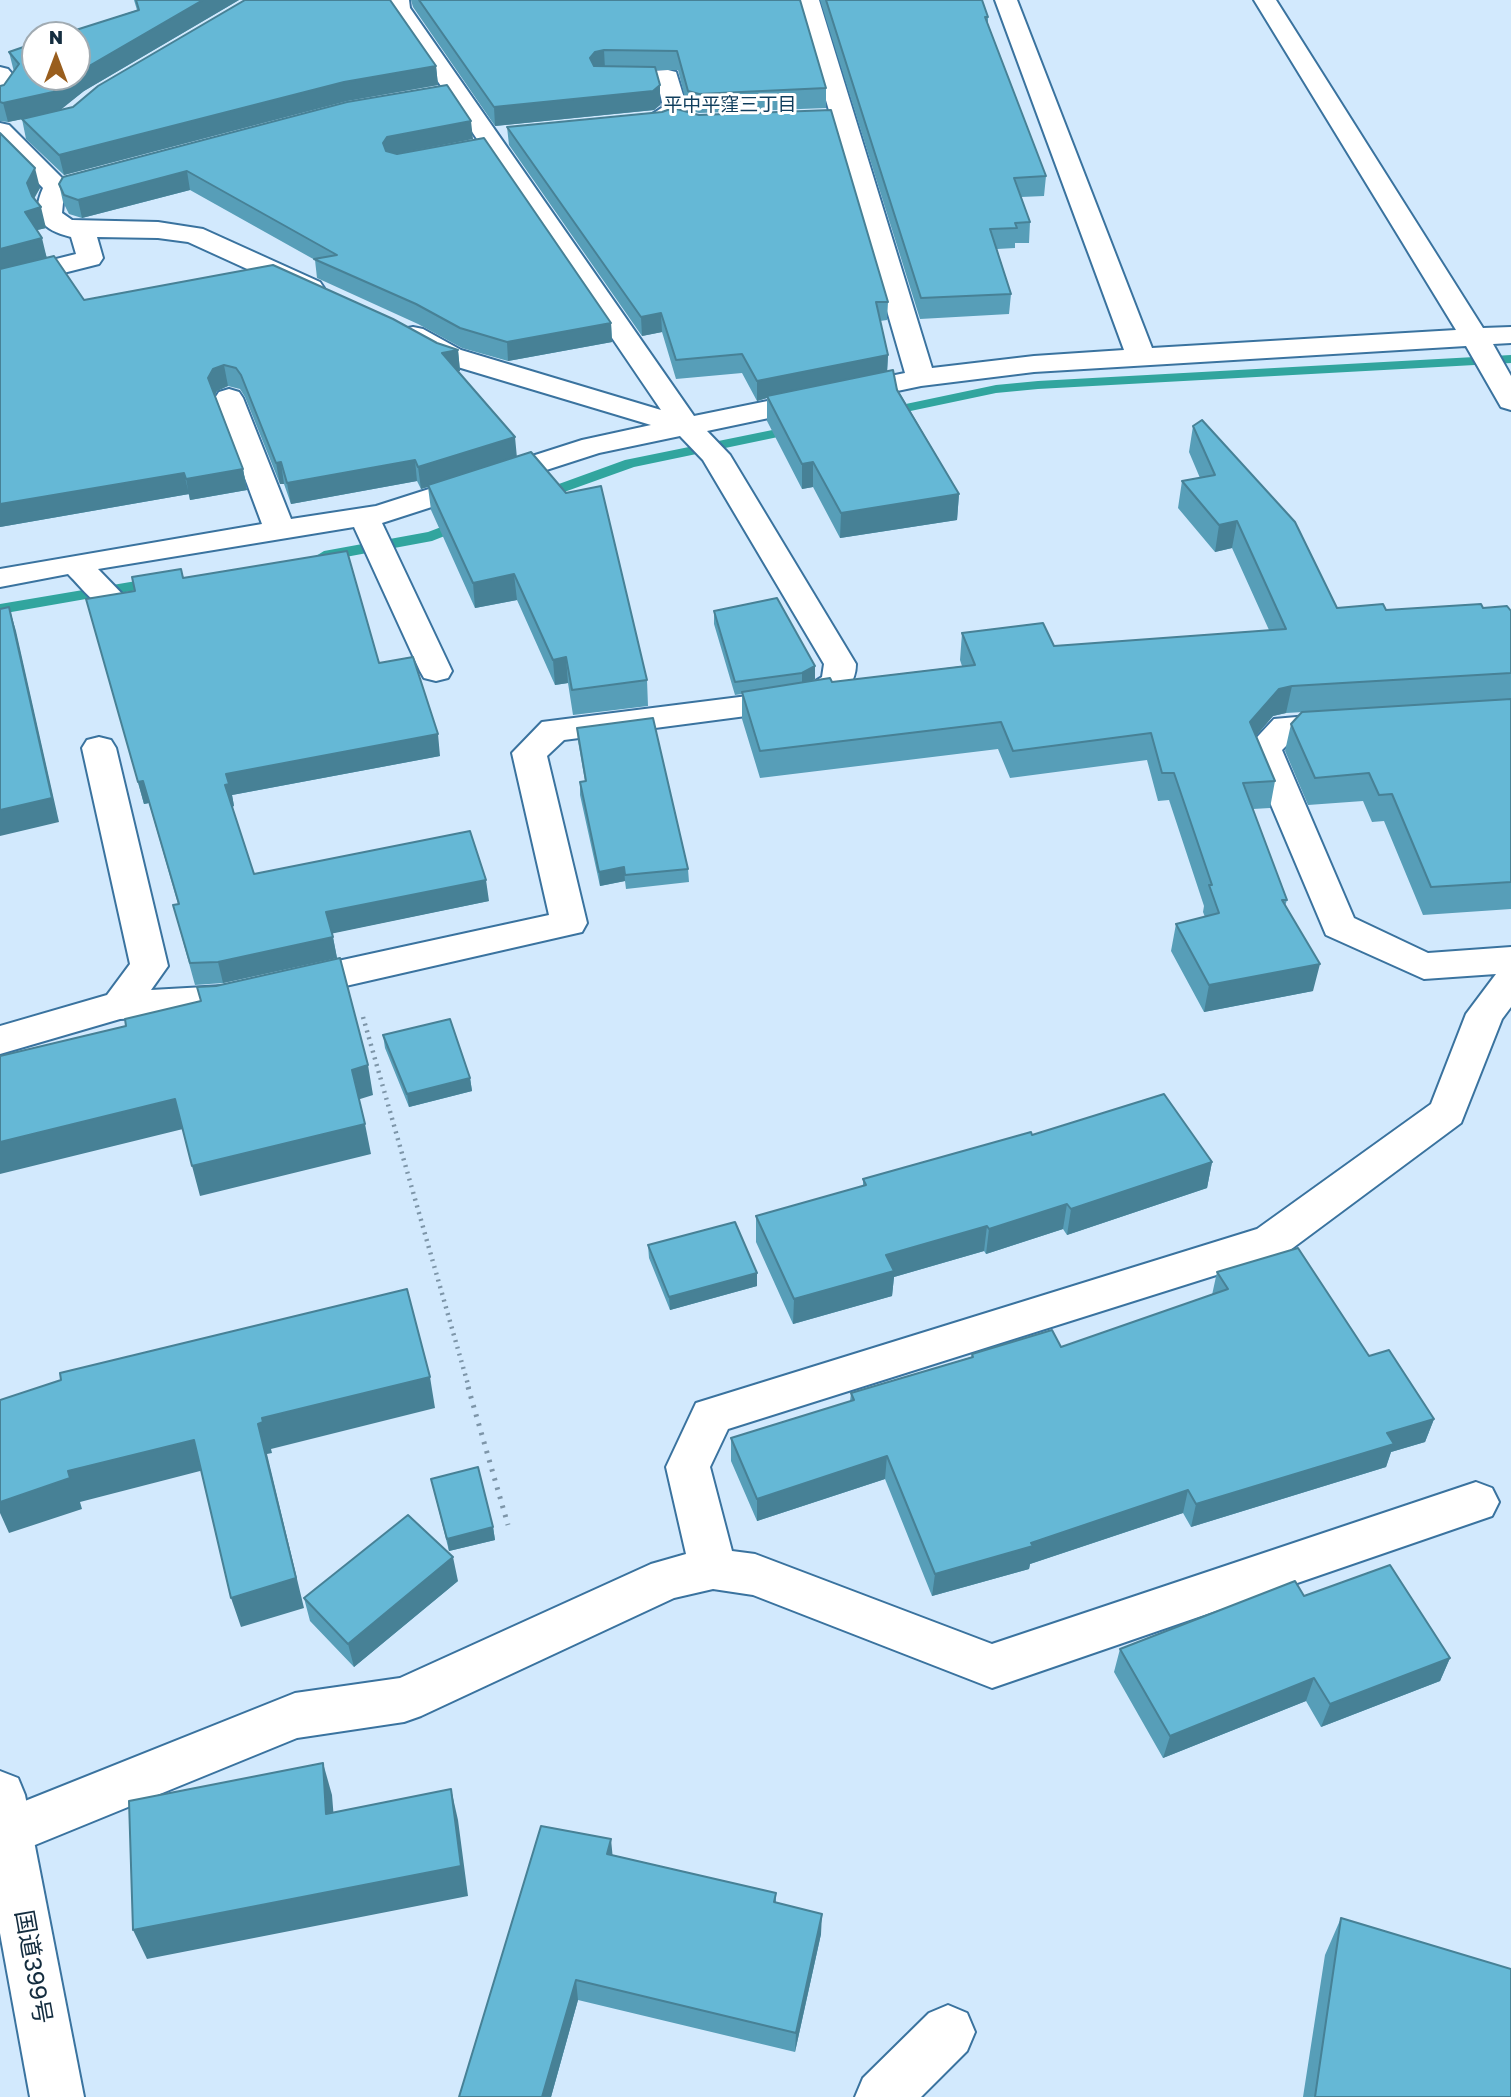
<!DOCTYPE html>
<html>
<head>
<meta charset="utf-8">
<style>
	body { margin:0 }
	#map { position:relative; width:1511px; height:2097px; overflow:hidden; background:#d2e9fd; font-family:"Golos Text",sans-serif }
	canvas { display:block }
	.north { position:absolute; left:21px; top:21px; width:70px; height:70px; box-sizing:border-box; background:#fff; border:2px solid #a1abb2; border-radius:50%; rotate:0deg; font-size:19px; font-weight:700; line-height:28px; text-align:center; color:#142d3f }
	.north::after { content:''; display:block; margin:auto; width:24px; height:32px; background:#995e1e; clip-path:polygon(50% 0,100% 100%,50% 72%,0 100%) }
</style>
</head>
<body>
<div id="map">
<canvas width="1511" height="2097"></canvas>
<div class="north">N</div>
</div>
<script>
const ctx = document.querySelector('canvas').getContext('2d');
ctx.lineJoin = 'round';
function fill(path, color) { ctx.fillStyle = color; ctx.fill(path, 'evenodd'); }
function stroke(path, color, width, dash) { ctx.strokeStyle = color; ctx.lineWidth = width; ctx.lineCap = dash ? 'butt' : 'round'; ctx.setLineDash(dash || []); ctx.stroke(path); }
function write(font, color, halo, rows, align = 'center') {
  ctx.font = font + ' "Golos Text","Noto Sans JP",sans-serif'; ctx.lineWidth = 6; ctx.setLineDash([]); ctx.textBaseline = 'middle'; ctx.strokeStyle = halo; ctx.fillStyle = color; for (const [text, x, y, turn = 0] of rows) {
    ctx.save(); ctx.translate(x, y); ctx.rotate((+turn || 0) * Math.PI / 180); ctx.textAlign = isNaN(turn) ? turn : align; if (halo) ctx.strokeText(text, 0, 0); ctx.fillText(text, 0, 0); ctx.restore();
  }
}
fill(new Path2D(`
	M1511 355V363L1038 389 996 393 882 417 875 413 882 409 996 385 1038 381Z
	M797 425 804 429 802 432 634 467 539 501 531 496 534 493 625 460Z
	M465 518 470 520 473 523 470 526 432 541 324 561 316 556 324 551 428 532Z
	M160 577 166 579 168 582 166 585 0 614V604Z`), '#31a59e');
const minor = new Path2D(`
	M387 0H409L410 8 694 416 905 373 797 0H819L932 368 1034 356 1124 350 995 0H1017L1152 348 1456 330 1254 0H1276L1483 328 1511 327V343L1493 344 1511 376V410L1501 407 1466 346 1034 372 921 386 707 431 730 455 856 664C856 686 840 698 822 706L564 740 547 756 587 923 582 932 223 1014 120 1019 0 1054V1026L107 995 130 964 82 748 87 740 99 737 111 740 116 748 168 966 151 990 223 986 549 915 512 753 542 722 803 689 822 677 824 664 703 460 680 436 599 453 382 523 452 671 448 678 436 681 424 678 420 671 354 527 98 569 129 601 124 608C99 614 85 591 68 574L0 587V569L262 524 215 398 219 392 229 389 239 392 243 398 291 519 376 506 582 440 651 425 441 362 403 341 399 335 403 329 413 327 423 329 461 350 661 410 388 8Z
	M0 67 8 69 21 84 8 102 0 104Z
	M668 70 676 72 687 108C673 128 644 135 620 129L617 124 620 119 651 115 663 107 658 84 606 86 598 84 594 79 598 74Z
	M0 123 9 125 63 179 69 188 63 203 62 213 72 220 158 222 203 229 320 282 324 288 320 294 311 296 302 294 188 242 158 238 97 237 103 258 99 264 0 289V273L76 254 71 237C42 230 30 217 43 188L0 144Z
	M1342 713 1354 716 1359 724 1354 732 1295 737 1282 750 1354 918 1428 953 1511 947V1007L1502 1019 1461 1123 1286 1253 728 1429 710 1467 732 1551 755 1554 992 1644 1476 1482 1492 1488 1499 1502 1492 1516 992 1688 753 1595 713 1589 674 1598 421 1716 404 1722 297 1738 8 1856 0 1853V1811L295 1693 400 1678 651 1564 686 1554 666 1467 696 1403 1257 1229 1431 1104 1466 1014 1496 974 1424 979 1326 935 1247 748 1274 719Z
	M948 2005 967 2013 975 2032 967 2051 921 2097H855L863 2078 929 2013Z`);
const highway = new Path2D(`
	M0 1771 18 1778 25 1795 84 2097H30L0 1933Z`);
stroke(minor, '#3a739f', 4);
stroke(highway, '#3a739f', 4);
stroke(new Path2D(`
	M363 1017 469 1388`), '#7d95a8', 4.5, [2, 5]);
stroke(new Path2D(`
	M468 1387 508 1525`), '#7d95a8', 5, [2.5, 7]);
fill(minor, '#fff');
fill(highway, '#fff');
fill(new Path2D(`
	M134 0H239L84 91 59 110 436 66 438 85 347 101 64 175 26 139 22 119 8 122 0 121V86L4 85 14 72 9 52 137 10Z
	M411 0H800L826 88V108L699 113 688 110 678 70H656L660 105 654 110 495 126 413 7Z
	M820 0H982L988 17V24L1046 176 1044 196 1021 197 1030 222 1029 243H1015V248L997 249 1011 294 1009 314 920 319Z
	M662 112 888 302 887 320 880 321 888 355 887 371 959 494 957 520 840 538 813 487 802 489 767 421V398L757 401 742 373 676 379 662 332 642 336 509 145 507 127Z
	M0 133 40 188 34 199 46 228 37 230 47 258 84 300 437 343 458 350 460 371H458L516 457 647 680 648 706 573 715 568 683 555 685 517 600 475 608 431 510 428 487 421 489 417 481 291 504 284 484H280L245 397 240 389 228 386 217 391 215 395 243 469 247 490 190 500 189 494 0 527Z
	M473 139 397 154 611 323 612 342 508 361 462 348 418 324 317 278 315 260 190 190 82 218 69 214 63 202 59 184Z
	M1193 426 1337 608 1386 610 1483 608 1511 611V909L1423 915 1384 821 1372 822 1363 801 1308 805 1285 751 1291 724 1409 706 1286 713 1273 716 1256 736 1275 781 1270 808 1253 809 1287 900 1285 906 1313 991 1204 1012 1171 951 1176 924 1205 917 1203 912 1204 906 1169 800 1158 801 1147 760 1010 778 998 749 760 778 742 719V694L735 695 714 624V611L815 666V679L811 681 832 682 962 666 960 660 962 633 1054 646 1269 630 1232 548 1215 552 1178 508 1182 481 1200 478 1189 452Z
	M183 578 379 663 440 756 232 795 234 806 232 807 254 874 489 901 332 933 337 958 223 983 195 985 173 905 178 904 149 803 144 804 86 599 135 591Z
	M577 728 688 869 689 882 626 889 625 881 600 886 580 795V782L585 781 578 741Z
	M383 1035 470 1078 472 1091 409 1107 385 1048Z
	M1032 1135 1212 1162 1207 1188 1067 1235 1063 1229 986 1254 984 1251 894 1277 892 1296 793 1324 756 1242V1216L863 1186V1179Z
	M648 1245 757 1273V1286L670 1310 649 1258Z
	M1217 1272 1369 1356 1434 1419 1425 1442 1391 1452 1386 1467 1191 1527 1183 1513 1030 1564 1029 1569 932 1596 885 1479 757 1521 731 1461V1438L850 1401 851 1393 971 1357 972 1354 1061 1347 1212 1295Z
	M431 1479 493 1527 495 1540 449 1551Z
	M458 1581 354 1667 310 1621 304 1598Z
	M1304 1596 1450 1658 1440 1681 1321 1727 1306 1701 1163 1758 1114 1672 1120 1649Z
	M613 1855 776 1893V1903L821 1934 795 2052 578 2000 551 2097H459Z
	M1341 1918 1511 2097H1303L1325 1955Z`), '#579eb8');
fill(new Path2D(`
	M203 0H239L84 91 58 112 8 122 3 103 72 77H77V73Z
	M604 50 605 69 596 71 590 58 595 52Z
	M436 66 438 85 347 101 64 175 59 155 344 82Z
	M660 85V105L654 110 495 126 494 107Z
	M471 121 473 139 389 155 385 162 383 143 387 137Z
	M35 168 40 188 31 203 27 183Z
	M187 171 190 190 82 218 78 200Z
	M41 207 46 228 29 232 25 212Z
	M42 238 47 259 0 271V249Z
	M661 313 662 332 642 336 641 317Z
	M611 323 612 342 508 361 507 342Z
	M458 350 460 371 444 374 442 353Z
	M888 355 887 374 767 396V398L757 401V381Z
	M224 365 228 386 217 391 213 399 208 378 213 369Z
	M515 437 517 458 421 489 418 467Z
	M415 460 417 481 291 504 287 483Z
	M281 462 284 484H280L276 463Z
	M813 462V487L802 489V464Z
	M243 469 247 490 190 500 186 479Z
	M184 473 189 494 0 527V504Z
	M959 494 957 520 840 538 841 513Z
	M1237 521 1232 548 1215 552 1219 525Z
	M514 574 517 600 475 608 473 583Z
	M9 607 16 631 59 822 0 836V810Z
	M566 657 568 683 555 685 553 660Z
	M815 666V679L802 686V673Z
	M1292 686 1286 713 1273 716 1245 749 1250 722 1279 689Z
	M438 734 440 756 232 795 234 806 230 807 225 785 226 774Z
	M143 781 149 803 144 804 138 782Z
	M624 867 625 881 600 886 599 872Z
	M486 880 489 901 330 934 326 912Z
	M333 937 337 958 223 983 218 962Z
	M1320 964 1313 991 1204 1012 1209 985Z
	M368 1065 373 1095 357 1100 352 1070Z
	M470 1078 472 1091 409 1107 407 1094Z
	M175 1099 183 1129 0 1174V1142Z
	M365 1124 371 1154 200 1196 192 1166Z
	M1212 1162 1207 1188 1067 1235 1071 1209Z
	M1067 1204 1063 1229 986 1254 989 1229Z
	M987 1226 984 1251 894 1277 892 1296 793 1324 794 1299 886 1255Z
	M757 1273V1286L670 1310 669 1297Z
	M430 1377 435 1408 271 1449 272 1453 267 1454 304 1608 241 1627 231 1598 258 1424 262 1418Z
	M1434 1419 1425 1442 1391 1452 1386 1467 1191 1527 1196 1504 1387 1433Z
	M194 1440 204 1470 80 1502 82 1509 9 1533 0 1513V1502L68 1471Z
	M887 1456 885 1479 757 1521V1499Z
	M1188 1490 1183 1513 1030 1564 1029 1569 932 1596 935 1574Z
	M493 1527 495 1540 449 1551 447 1539Z
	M453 1557 458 1581 354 1667 348 1644Z
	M1450 1658 1440 1681 1321 1727 1330 1704Z
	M1314 1678 1306 1701 1163 1758 1170 1736Z
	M323 1763 332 1795 336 1845 326 1814Z
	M451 1789 458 1820 468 1896 147 1959 133 1930Z
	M611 1839 613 1860 607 1854Z
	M822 1914 821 1934 795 2052 796 2033Z
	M576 1980 578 2000 551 2097H542Z`), '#478196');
const building = new Path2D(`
	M136 0H203L77 73V35H60L139 10Z
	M245 0H390L436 66 344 82 59 155 22 119 73 107 98 86Z
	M419 0H800L826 88 699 94 688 91 677 51 604 50 595 52 590 58 594 66 655 67 660 85 653 91 494 107Z
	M826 0H982L988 17H985L1046 176 1014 178 1030 222 1015 223 1017 228 990 229 1011 294 921 298Z
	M35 43V77H72L53 92 3 103 0 102V86L4 85 19 64 9 52Z
	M447 85 471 121 387 137 383 143 386 151 397 154 484 138 611 323 507 342 460 328 416 304 314 259 337 255 187 171 78 200 64 195 59 184 63 177 347 102Z
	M673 108 699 115 831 110 888 302H876L888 355 757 381 742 354 676 360 661 313 641 317 507 127 662 112Z
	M0 133 35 168 27 183 32 196 41 207 25 212 42 238 0 249Z
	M54 256 84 300 273 265 393 319 437 343 458 350 442 353 515 437 418 467 415 460 287 483 281 462 276 463 241 375 236 368 224 365 213 369 208 378 243 469 186 479 184 473 0 504V269Z
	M893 370 897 390 959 494 841 513 813 462 802 464 767 396Z
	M1202 420 1295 522 1337 608 1383 604 1386 610 1481 604 1483 608 1507 606 1511 611V673L1292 686 1279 689 1250 722 1275 781 1243 783 1287 900H1282L1320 964 1209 985 1176 924 1219 913 1209 885H1212L1174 773H1162L1151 733 1013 751 1001 722 760 751 742 692 830 678 832 682 975 665 962 633 1043 623 1054 646 1286 629 1237 521 1219 525 1182 481 1215 475 1193 426Z
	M531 452 566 493 601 486 647 680 572 690 566 657 553 660 514 574 473 583 428 485Z
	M347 551 379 663 413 657 438 734 226 774 229 784 225 785 254 874 470 831 486 880 326 912 333 937 218 962 190 963 173 905 179 904 143 781 138 782 86 599 135 591 132 577 181 569 183 578Z
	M777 598 815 666 802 673 735 682 714 611Z
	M9 607 52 798 0 810V609Z
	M1511 699V882L1431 887 1392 794 1379 795 1369 773 1315 778 1291 724 1302 712Z
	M653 718 688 869 625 875 624 867 599 872 580 782 586 781 577 728Z
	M340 958 368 1065 352 1070 365 1124 192 1166 175 1099 0 1142V1056L126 1026 125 1019 201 1001 197 987 216 986Z
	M450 1019 470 1078 407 1094 383 1035Z
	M1164 1094 1212 1162 1071 1209 1067 1204 989 1229 987 1226 886 1255 894 1271 794 1299 756 1216 866 1185 863 1179 1031 1132 1032 1135Z
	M735 1222 757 1273 669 1297 648 1245Z
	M1298 1248 1369 1356 1389 1350 1434 1419 1387 1433 1394 1444 1196 1504 1188 1490 1031 1543 1033 1546 935 1574 887 1456 757 1499 731 1438 854 1400 851 1393 973 1357 972 1354 1052 1330 1061 1347 1228 1289 1217 1272Z
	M407 1289 430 1377 262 1418 263 1422 258 1424 296 1578 231 1598 194 1440 68 1471 70 1478 0 1502V1400L61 1380 60 1373Z
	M478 1467 493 1527 447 1539 431 1479Z
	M408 1515 453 1557 348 1644 304 1598Z
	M1390 1565 1450 1658 1330 1704 1314 1678 1170 1736 1120 1649 1295 1581 1304 1596Z
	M323 1763 326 1814 451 1789 461 1866 133 1930 129 1801Z
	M541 1826 611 1839 607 1854 776 1893 774 1902 822 1914 796 2033 576 1980 542 2097H459Z
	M1341 1918 1511 1969V2097H1315Z`);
fill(building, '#65b8d6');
stroke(building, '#478196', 2);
write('19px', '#103e5d', '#fff', [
	["平中平窪三丁目",730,105]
]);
write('24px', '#142d3f', '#fff', [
	["国道399号",33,1967,80]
]);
</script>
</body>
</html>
